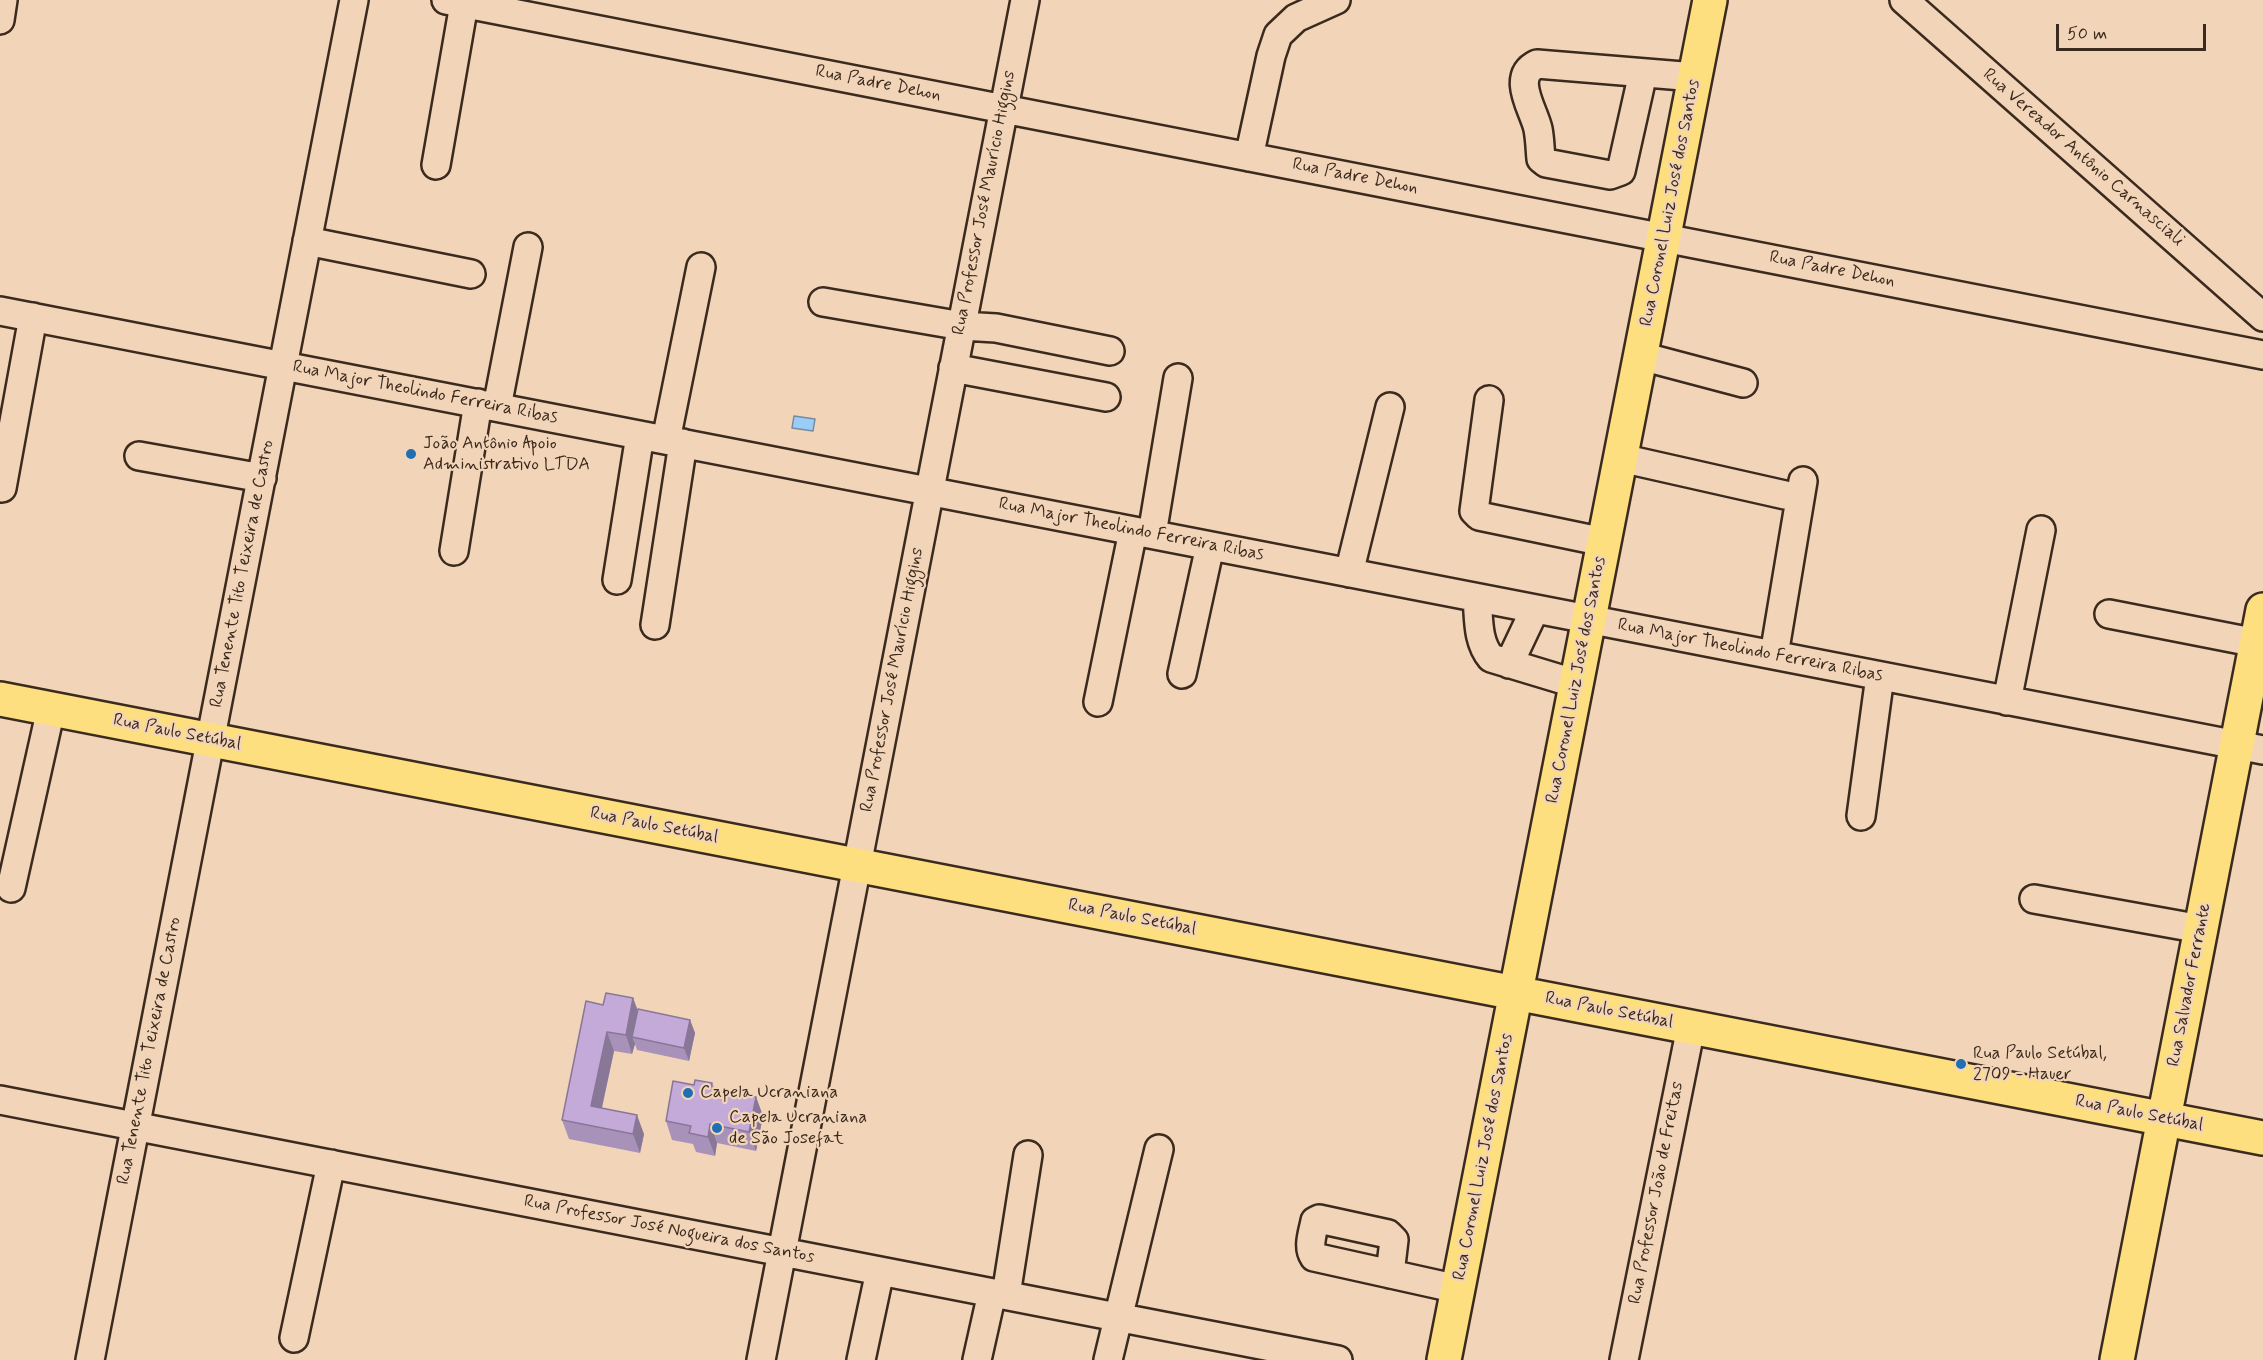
<!DOCTYPE html>
<html>
<head>
<meta charset="utf-8">
<style>
	body { margin:0 }
	#map { position:relative; width:2263px; height:1360px; overflow:hidden; background:#f2d5b9; font-family:Mynerve,sans-serif }
	canvas { display:block }
	.scale { position:absolute; left:2056px; top:24px; width:150px; height:27px; box-sizing:border-box; border:3px solid #3b2a1e; border-top:0; padding-left:8px; font-size:18px; line-height:21px; white-space:nowrap; color:#3b2a1e; -webkit-text-stroke:4px #f2d5b9; paint-order:stroke }
</style>
</head>
<body>
<div id="map">
<canvas width="2263" height="1360"></canvas>
<div class="scale">50 m</div>
</div>
<script>
const ctx = document.querySelector('canvas').getContext('2d');
ctx.lineJoin = 'round';
function fill(path, color) { ctx.fillStyle = color; ctx.fill(path, 'evenodd'); }
function stroke(path, color, width, dash) { ctx.strokeStyle = color; ctx.lineWidth = width; ctx.lineCap = dash ? 'butt' : 'round'; ctx.setLineDash(dash || []); ctx.stroke(path); }
function write(font, color, halo, rows, align = 'center') {
  ctx.font = font + ' Mynerve,sans-serif'; ctx.lineWidth = 4.5; ctx.setLineDash([]); ctx.textBaseline = 'middle'; ctx.strokeStyle = halo; ctx.fillStyle = color; for (const [text, x, y, turn = 0] of rows) {
    ctx.save(); ctx.translate(x, y); ctx.rotate((+turn || 0) * Math.PI / 180); ctx.textAlign = isNaN(turn) ? turn : align; if (halo) ctx.strokeText(text, 0, 0); ctx.fillText(text, 0, 0); ctx.restore();
  }
}
const water = new Path2D(`
	M794 416 815 419 813 431 792 428Z`);
fill(water, '#9accf7');
stroke(water, '#748ba0', 1.5);
const minor = new Path2D(`
	M446 0 2263 355
	M1904 0 2263 317
	M0 20 3 0
	M1643 73 1621 171 1610 175 1546 163 1541 159C1540 149 1540 139 1538 129 1534 110 1510 77 1537 64L1695 77
	M1249 157 1271 56 1278 35 1296 18 1336 0
	M436 165 464 4
	M307 241 471 274
	M823 302 962 326 996 328 1110 351
	M0 311 2263 750
	M1641 356 1743 383
	M953 368 1106 397
	M1489 400 1474 511 1479 516 1604 542
	M497 407 528 247
	M666 440 701 267
	M139 456 262 478
	M1621 458 1785 495
	M2 488 33 317
	M1152 534 1178 378
	M454 551 478 403
	M1349 573 1390 407
	M617 580 640 435
	M1477 598C1479 619 1477 641 1491 658L1577 684
	M2109 614 2257 643
	M655 625 683 443
	M1774 655 1803 481
	M1509 664 1535 609
	M1182 674 1210 546
	M2007 701 2041 530
	M1098 702 1133 531
	M1861 816 1880 676
	M11 888 51 709
	M2034 899 2201 929
	M0 1100 1338 1360
	M1390 1274 1394 1240 1388 1234 1319 1219 1315 1221C1313 1232 1307 1247 1314 1257L1458 1289
	M1006 1295 1028 1155
	M294 1338 331 1164
	M90 1360 354 0
	M761 1360 1025 0
	M861 1360 880 1271
	M977 1360 992 1293
	M1108 1360 1159 1149
	M1624 1360 1691 1027`);
const major = new Path2D(`
	M0 699 2263 1138
	M1444 1360 1710 0
	M2117 1360 2263 610`);
stroke(minor, '#3b2a1e', 32);
stroke(major, '#3b2a1e', 38);
stroke(minor, '#f2d5b9', 27);
stroke(major, '#fddf80', 33);
fill(new Path2D(`
	M633 998 638 1011 690 1020 695 1033 689 1061 637 1050 635 1044 632 1054 614 1051 602 1108 644 1134 640 1153 569 1139 562 1120 603 1005Z
	M712 1083 715 1089 756 1097 763 1116 756 1151 717 1143 715 1156 696 1152 693 1144 672 1140 666 1121 694 1085Z`), '#a992ba');
fill(new Path2D(`
	M633 998 640 1017 632 1037 635 1044 632 1054 626 1035Z
	M690 1020 695 1033 689 1061 684 1048Z
	M607 1032 614 1051 598 1125 591 1106Z
	M756 1097 763 1116 756 1151 749 1132Z
	M637 1115 644 1134 640 1153 633 1134Z
	M710 1124 717 1143 715 1156 708 1137Z`), '#897797');
const building = new Path2D(`
	M606 993 633 998 626 1035 607 1032 591 1106 637 1115 633 1134 562 1120 586 1001 603 1005Z
	M638 1009 690 1020 684 1048 632 1037Z
	M695 1080 712 1083 711 1089 756 1097 749 1132 710 1124 708 1137 689 1133 691 1126 666 1121 673 1081 694 1085Z`);
fill(building, '#c4aad8');
stroke(building, '#897797', 1.5);
for (const [x, y, r, color] of [
	[411,454,6,"#1f6fb2"],
	[1961,1064,6,"#1f6fb2"],
	[688,1093,6,"#1f6fb2"],
	[717,1128,6,"#1f6fb2"]
]) { const dot = new Path2D(); dot.arc(x, y, r, 0, 2 * Math.PI); ctx.fillStyle = color; ctx.fill(dot); stroke(dot, '#f2d5b9', 2); }
write('18px', '#3b2a1e', '#f2d5b9', [
	["Rua Padre Dehon",878,84,11],
	["Rua Vereador Antônio Carnasciali",2083,158,41],
	["Rua Padre Dehon",1355,177,11],
	["Rua Professor José Maurício Higgins",985,203,-79],
	["Rua Coronel Luiz José dos Santos",1671,203,-79],
	["Rua Padre Dehon",1832,270,11],
	["Rua Major Theolindo Ferreira Ribas",425,393,11],
	["Rua Major Theolindo Ferreira Ribas",1131,530,11],
	["Rua Tenente Tito Teixeira de Castro",243,574,-79],
	["Rua Major Theolindo Ferreira Ribas",1750,651,11],
	["Rua Professor José Maurício Higgins",893,680,-79],
	["Rua Coronel Luiz José dos Santos",1577,680,-79],
	["Rua Paulo Setúbal",177,733,11],
	["Rua Paulo Setúbal",654,826,11],
	["Rua Paulo Setúbal",1132,918,11],
	["Rua Salvador Ferrante",2190,985,-79],
	["Rua Paulo Setúbal",1609,1011,11],
	["Rua Tenente Tito Teixeira de Castro",150,1051,-79],
	["Rua Paulo Setúbal",2139,1114,11],
	["Rua Coronel Luiz José dos Santos",1484,1157,-79],
	["Rua Professor João de Freitas",1657,1193,-79],
	["Rua Professor José Nogueira dos Santos",669,1230,11]
]);
write('18px', '#3b2a1e', '#f2d5b9', [
	["João Antônio Apoio",423,444],
	["Administrativo LTDA",423,465],
	["Rua Paulo Setúbal,",1973,1054],
	["2709 - Hauer",1973,1075],
	["Capela Ucraniana",700,1093],
	["Capela Ucraniana",729,1118],
	["de São Josefat",729,1139]
], 'left');
</script>
</body>
</html>
